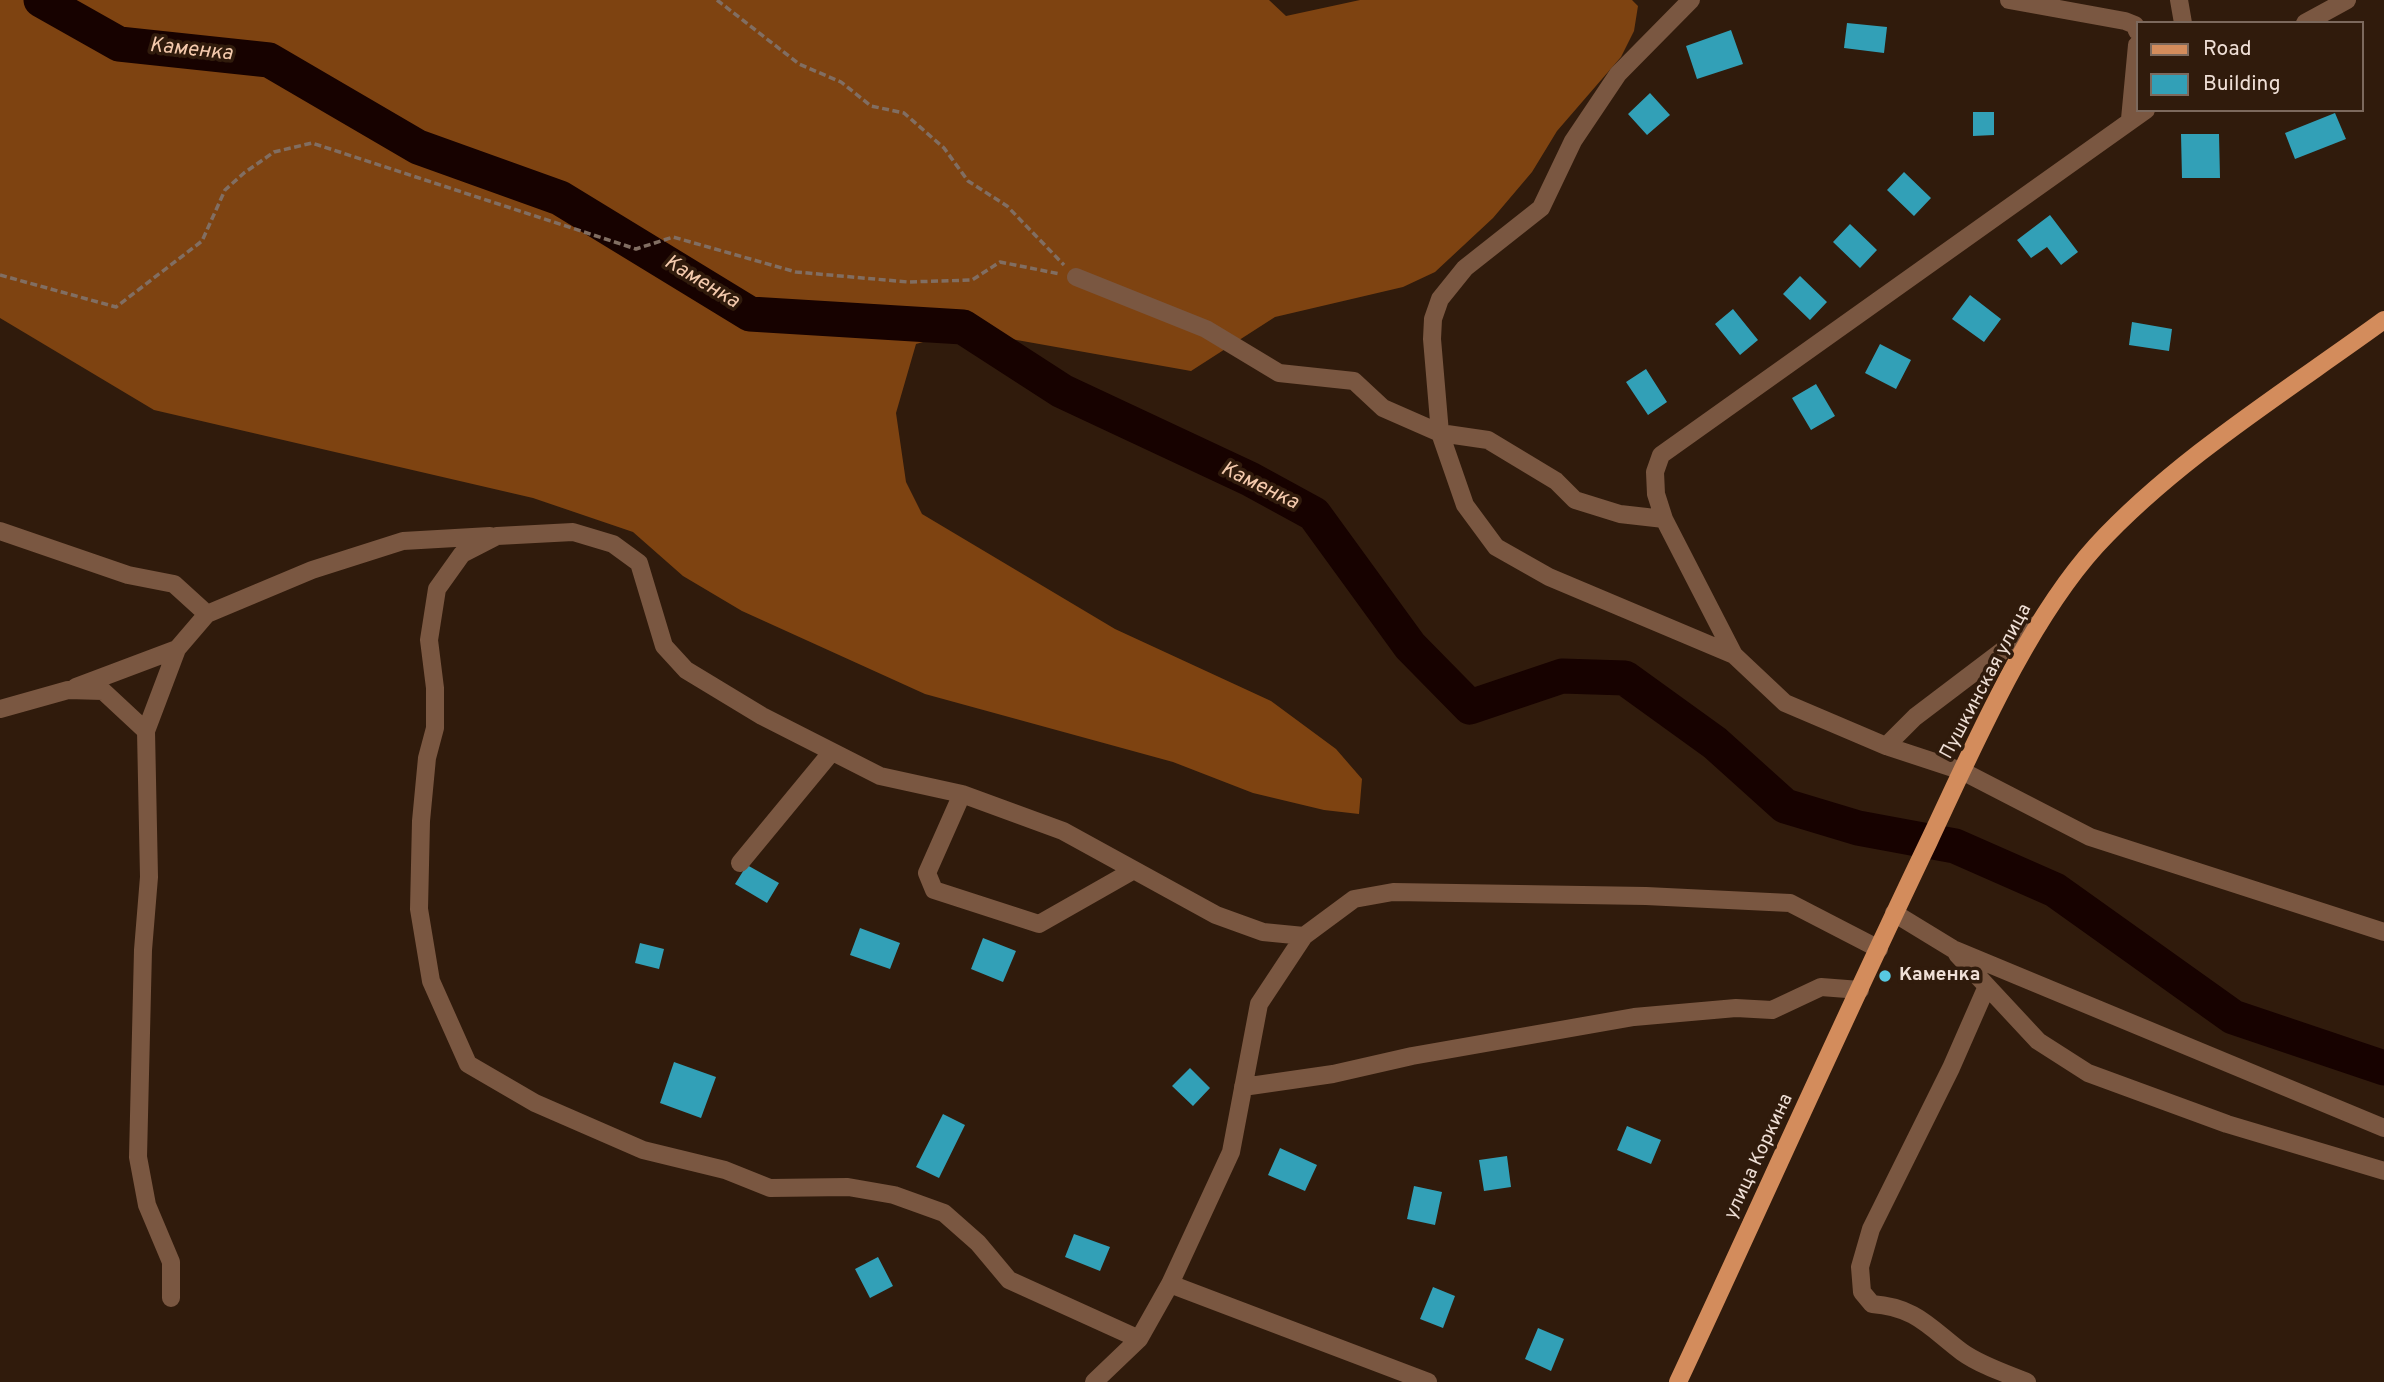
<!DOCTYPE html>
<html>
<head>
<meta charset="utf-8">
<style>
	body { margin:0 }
	#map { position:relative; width:2384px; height:1382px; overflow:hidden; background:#301b0c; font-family:Overpass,sans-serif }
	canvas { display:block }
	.legend { position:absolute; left:2136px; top:21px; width:228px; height:91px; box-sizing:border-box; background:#301b0c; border:2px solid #7c695d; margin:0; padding:9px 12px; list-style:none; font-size:21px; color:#efdfd6 }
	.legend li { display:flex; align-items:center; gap:14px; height:35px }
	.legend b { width:35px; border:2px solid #7c695d }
</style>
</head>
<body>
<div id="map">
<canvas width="2384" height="1382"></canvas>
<ul class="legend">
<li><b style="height:9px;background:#d38c5c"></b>Road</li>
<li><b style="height:19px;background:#32a0b7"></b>Building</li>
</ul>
</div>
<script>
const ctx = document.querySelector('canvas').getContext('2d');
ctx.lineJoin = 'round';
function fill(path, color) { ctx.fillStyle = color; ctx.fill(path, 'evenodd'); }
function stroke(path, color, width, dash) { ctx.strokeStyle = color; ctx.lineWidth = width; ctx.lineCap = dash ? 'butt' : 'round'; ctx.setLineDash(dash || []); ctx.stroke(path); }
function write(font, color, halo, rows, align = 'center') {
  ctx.font = font + ' Overpass,sans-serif'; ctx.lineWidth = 7; ctx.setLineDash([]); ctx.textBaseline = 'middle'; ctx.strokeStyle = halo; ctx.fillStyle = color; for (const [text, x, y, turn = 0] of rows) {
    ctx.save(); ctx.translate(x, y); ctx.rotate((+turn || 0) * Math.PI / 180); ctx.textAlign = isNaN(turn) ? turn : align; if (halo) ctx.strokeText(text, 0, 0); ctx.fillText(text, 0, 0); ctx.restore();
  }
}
fill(new Path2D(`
	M0 0H1269L1286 16 1360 0H1632L1638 6 1634 31 1621 57 1557 131 1532 172 1493 218 1435 272 1403 287 1275 317 1191 371 983 334 944 336 916 344 896 413 906 482 922 514 1115 629 1271 701 1336 749 1362 779 1359 814 1324 810 1253 793 1173 762 925 694 742 611 683 576 633 532 533 498 154 410 0 318Z`), '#7e4311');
stroke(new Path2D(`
	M41 0 119 44 269 60 418 147 560 198 750 314 963 327 1062 391 1250 479 1314 514 1410 646 1470 707 1562 676 1625 678 1715 743 1785 806 1858 828 1955 846 2055 890 2233 1017 2384 1068`), '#170200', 35);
fill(new Path2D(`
	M1847 23 1887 27 1884 53 1844 48Z
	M1731 30 1743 64 1697 79 1686 46Z
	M1650 93 1670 115 1647 135 1628 114Z
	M1973 112H1994V135L1973 136Z
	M2335 113 2346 139 2295 159 2285 133Z
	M2181 134H2219L2220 178H2182Z
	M1904 172 1931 198 1914 216 1887 190Z
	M2050 215 2078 252 2061 265 2047 247 2031 258 2017 240Z
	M1850 224 1877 250 1860 268 1833 242Z
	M1800 276 1827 302 1810 320 1783 294Z
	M1970 295 2001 319 1984 342 1952 319Z
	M1733 309 1758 340 1740 355 1715 324Z
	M2132 322 2172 329 2169 351 2129 345Z
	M1880 344 1911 360 1896 389 1865 373Z
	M1646 369 1667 402 1648 415 1626 382Z
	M1816 384 1835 416 1811 430 1792 398Z
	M747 865 779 883 767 903 735 884Z
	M860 928 900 943 890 969 850 955Z
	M983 938 1016 951 1003 982 971 969Z
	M640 943 664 949 659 969 635 963Z
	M674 1062 716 1077 701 1118 660 1103Z
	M1190 1068 1210 1088 1193 1106 1172 1086Z
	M943 1114 965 1125 939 1178 916 1167Z
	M1627 1126 1661 1140 1651 1164 1617 1150Z
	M1280 1148 1317 1165 1305 1191 1268 1175Z
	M1507 1156 1511 1187 1484 1191 1479 1160Z
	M1414 1186 1442 1192 1435 1225 1407 1219Z
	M1074 1234 1110 1247 1100 1271 1065 1257Z
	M878 1257 893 1286 870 1298 855 1269Z
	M1433 1287 1455 1296 1443 1328 1420 1319Z
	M1538 1328 1564 1339 1551 1371 1525 1359Z`), '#32a0b7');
stroke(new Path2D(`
	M717 0 799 64 841 82 871 106 904 113 944 148 968 181 1007 206 1064 265
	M0 275 116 307 202 241 225 190 244 173 274 152 312 143 636 249 673 237 796 272 908 282 972 280 1000 262 1060 274`), '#816e62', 3.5, [7, 3.5]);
stroke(new Path2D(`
	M2009 0 2125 21 2135 25 2137 31
	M2179 0 2183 23
	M2305 23 2347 0
	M2130 119 2137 45
	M1076 277 1206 329 1279 373 1354 381 1383 408 1440 433 1465 505 1496 547 1549 577 1734 655 1785 703 1886 746 1915 717 2039 623
	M1664 519 1620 514 1575 500 1556 481 1488 440 1440 433 1432 339 1433 319 1440 299 1465 268 1541 208 1573 141 1618 74 1691 0
	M0 531 128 575 174 584 207 614
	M1734 655 1664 519 1656 494 1655 472 1661 455 2146 110
	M76 687 177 649
	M0 709 68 690 103 691 146 731
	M1886 746 1962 771 2090 837 2384 932
	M962 794 927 873 934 890 1039 924 1134 870
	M740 863 830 754
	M1894 913 1953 949 2384 1128
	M1957 954 2038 1041 2088 1073 2227 1124 2384 1171
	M1987 986 1951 1068 1871 1229 1860 1267 1862 1292 1872 1304C1916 1307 1930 1328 1962 1352 1980 1365 2007 1374 2027 1382
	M1243 1087 1333 1074 1412 1056 1634 1017 1736 1008 1772 1010 1821 987 1860 990
	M1170 1284 1428 1382
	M171 1298V1262L147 1205 138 1157 143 950 149 877 146 731 177 649 207 614 312 570 403 541 490 536
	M1139 1339 1009 1280 978 1243 944 1213 894 1195 848 1187 770 1188 725 1170 643 1150 535 1103 468 1064 431 981 419 909 421 821 427 758 435 728V688L429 640 437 589 462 554 497 536 573 532 613 544 639 563 664 646 686 670 762 716 880 776 962 794 1063 831 1216 915 1263 932 1304 936
	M1094 1382 1139 1339 1170 1284 1231 1152 1259 1004 1304 936 1354 899 1393 892 1646 896 1790 903 1879 949`), '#7a5741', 18);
stroke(new Path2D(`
	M1678 1382C1762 1202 1843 1020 1929 841 1973 748 2027 622 2096 546 2176 459 2288 390 2384 320`), '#d38c5c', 18);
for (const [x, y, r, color] of [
	[1885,976,7,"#57c9e2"]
]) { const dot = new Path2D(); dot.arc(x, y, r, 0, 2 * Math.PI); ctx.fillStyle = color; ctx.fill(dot); stroke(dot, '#301b0c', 2.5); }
write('19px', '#efdfd6', '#301b0c', [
	["Пушкинская улица",1987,682,-62],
	["улица Коркина",1760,1157,-65]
]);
write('bold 19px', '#efdfd6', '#301b0c', [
	["Каменка",1899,976]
], 'left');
write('italic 21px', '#f5caad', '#301b0c', [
	["Каменка",191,51,6],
	["Каменка",701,283,31],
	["Каменка",1259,487,26]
]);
</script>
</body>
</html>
